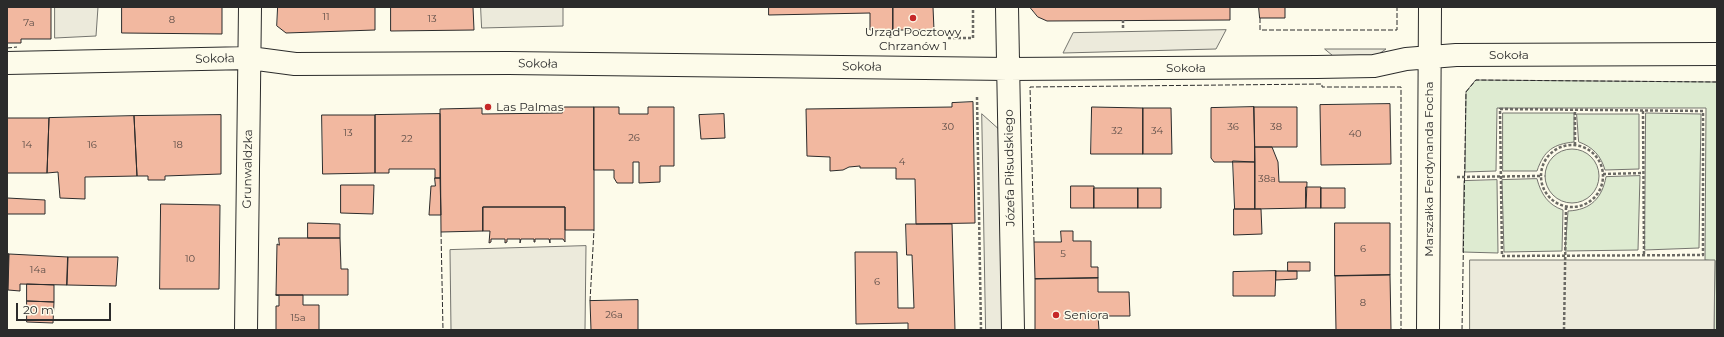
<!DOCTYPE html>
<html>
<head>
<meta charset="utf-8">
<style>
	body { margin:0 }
	#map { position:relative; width:1724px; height:337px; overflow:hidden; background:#fdfbea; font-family:Montserrat,sans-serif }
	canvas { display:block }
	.frame { position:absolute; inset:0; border:8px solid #2b2b2b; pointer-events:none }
	.scale { position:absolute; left:16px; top:303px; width:95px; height:18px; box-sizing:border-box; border:2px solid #2b2b2b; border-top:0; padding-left:5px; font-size:12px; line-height:14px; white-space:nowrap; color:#2b2b2b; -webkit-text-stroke:3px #fdfbea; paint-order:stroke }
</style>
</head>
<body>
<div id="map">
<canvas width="1724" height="337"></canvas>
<div class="frame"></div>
<div class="scale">20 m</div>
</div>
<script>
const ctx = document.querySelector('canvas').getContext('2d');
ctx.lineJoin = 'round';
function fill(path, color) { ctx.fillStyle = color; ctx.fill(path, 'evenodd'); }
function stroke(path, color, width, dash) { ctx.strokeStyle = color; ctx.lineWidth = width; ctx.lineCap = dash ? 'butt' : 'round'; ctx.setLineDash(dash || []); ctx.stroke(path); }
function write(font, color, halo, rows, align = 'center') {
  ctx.font = font + ' Montserrat,sans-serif'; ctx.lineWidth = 3; ctx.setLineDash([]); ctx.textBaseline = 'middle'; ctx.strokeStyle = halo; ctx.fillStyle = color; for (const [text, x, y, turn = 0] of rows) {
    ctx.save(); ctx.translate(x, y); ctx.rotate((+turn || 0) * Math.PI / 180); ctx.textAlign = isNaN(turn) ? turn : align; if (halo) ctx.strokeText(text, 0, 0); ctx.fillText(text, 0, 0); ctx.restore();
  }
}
const green = new Path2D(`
	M1476 80 1717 82V330H1714L1715 261 1705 260 1706 108H1497L1496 171 1465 172 1466 92Z
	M1503 113H1574V142C1554 144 1544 150 1537 171H1503Z
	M1646 113 1701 114 1699 248 1645 250Z
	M1577 114H1639V169L1605 170C1601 156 1593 147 1579 142Z
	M1545 176a27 27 0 1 1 54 0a27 27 0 1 1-54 0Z
	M1640 176 1638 250 1565 251 1568 211C1591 210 1602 198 1606 177Z
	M1537 179C1541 194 1548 205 1563 210L1562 251 1504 252 1502 180Z
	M1497 180 1498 253 1463 252 1464 181Z`);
fill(green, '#deebd1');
stroke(green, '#74746e', 1);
const parking = new Path2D(`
	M55 7H98L96 36 55 38Z
	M481 7H563V26L482 28Z
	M1226 30 1216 49 1063 53 1073 33Z
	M1325 49H1386L1373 58H1336Z
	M982 114 1002 132 1005 330H986Z
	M586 246 585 330H451L450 250Z
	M1470 260H1715L1714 330H1470Z`);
fill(parking, '#eceadb');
stroke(parking, '#74746e', 1);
const building = new Path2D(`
	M7 7H51V39H21V43H7Z
	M122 7H222V34L122 33Z
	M278 7H375V30L286 33 277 26Z
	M391 7H473L474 30 391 31Z
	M769 7H893V30H870V13L769 15Z
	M893 7H933L934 30H893Z
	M1030 7H1230V20L1047 21 1038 17Z
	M1259 7H1285V18H1260Z
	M973 102 975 223 916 224 915 179H896V168H860V166L849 167 843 170 830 171V157L807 156 806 109 952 107V103Z
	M1390 104 1391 164 1321 165 1320 105Z
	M561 107H594V230H565V207H483V231L441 232 440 109 482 108V114L562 113Z
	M594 107H619V114H648V107H674V166H660V182L639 183V162H633V183H617L614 178V170H594Z
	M1092 107 1143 108V154H1091Z
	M1254 107H1297V147H1255Z
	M1254 107 1255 162H1214L1211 158V108Z
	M1143 108H1171L1172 154H1143Z
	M440 114V178H435V169H389V173H375V115Z
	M724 114 725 138 701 139 699 115Z
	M221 115V174L165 176V180H148V176H137L134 116Z
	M322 115H375V173L323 174Z
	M134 116 137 176 85 177V199L60 198 58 172 47 173 49 118Z
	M7 118H49L47 173H7Z
	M1255 147H1272L1278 162 1279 182H1307L1306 208 1255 209Z
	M1233 161 1255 162V209H1235Z
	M435 178H440L441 215H429L431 186H435Z
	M341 185H374L373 214 341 213Z
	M1071 186H1094V208H1071Z
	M1306 187H1321V208H1306Z
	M1094 188H1138V208H1094Z
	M1138 188H1161V208H1138Z
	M1321 188H1345V208H1321Z
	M7 198 45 200V214H7Z
	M161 204 220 205 219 289H160Z
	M483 207H565V242L563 239H550V243L549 239H535V242H534V239H521L520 243V239H507V242L505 243V239H491V242L489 243 490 231H483Z
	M1234 209H1261L1262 234 1234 235Z
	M308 223 340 224V238H308Z
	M1335 223H1390V275L1335 276Z
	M906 224H952L955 330H908V323L856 324 855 252H897L898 308H914L912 255H907Z
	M1061 231H1073V241H1091V267H1098V278L1035 279 1034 242H1061Z
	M279 238H340L341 269H348V295H276L277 244 279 245Z
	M7 253 9 254 8 290H7Z
	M9 254 68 257 67 285 20 284V291L8 290Z
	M68 257H118L116 286 67 285Z
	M1288 262H1310V271H1288Z
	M1276 271H1297V279L1276 280Z
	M1276 271 1275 296H1233V272Z
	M1390 275 1391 330H1336L1335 276Z
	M1098 278V292H1129L1130 316H1098L1099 330H1035V279Z
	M27 284 54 285V302L27 301Z
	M276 295H303V305H319V330H276V306H279V296Z
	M638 300V330H591L590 301Z
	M27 301 54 302 53 323 27 322Z`);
fill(building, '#f2b8a0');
stroke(building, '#2b2b2b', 1);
const minor = new Path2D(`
	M1007 7 1013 330
	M7 63 250 58 295 64 508 63 1008 69 1317 67 1374 66 1406 59 1456 55 1717 54
	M246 330 250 7
	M1428 330 1430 7`);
stroke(minor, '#2b2b2b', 24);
stroke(new Path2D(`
	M1123 20V29
	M948 38H973V7
	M977 97 981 330
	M1500 109 1703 111V255L1502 256Z
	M1643 111 1644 255
	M1541 176a31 31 0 1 1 62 0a31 31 0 1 1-62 0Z
	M1575 145V111
	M1603 174 1643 173
	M1457 177 1540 176
	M1564 330 1566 207`), '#6a6964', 2.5, [3, 2]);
stroke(minor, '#fdfbea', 22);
stroke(new Path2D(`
	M1260 18V30H1397V7
	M7 48 17 47
	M441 232 443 330
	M1034 242 1030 87 1322 84V87H1401V330
	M590 301 594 230
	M1462 330 1466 92 1476 80 1717 82`), '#2b2b2b', 1, [5, 2]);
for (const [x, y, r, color] of [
	[913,18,4,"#c62828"],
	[488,107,4,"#c62828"],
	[1056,315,4,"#c62828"]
]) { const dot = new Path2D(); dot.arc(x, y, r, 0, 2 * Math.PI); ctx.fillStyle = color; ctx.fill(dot); stroke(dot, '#fdfbea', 1.5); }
write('10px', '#5d4e48', null, [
	["11",326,17],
	["13",432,19],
	["8",172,20],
	["7a",29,23],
	["30",948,127],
	["36",1233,127],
	["38",1276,127],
	["32",1117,131],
	["34",1157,131],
	["13",348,133],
	["40",1355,134],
	["26",634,138],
	["22",407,139],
	["14",27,145],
	["16",92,145],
	["18",178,145],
	["4",902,162],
	["38a",1267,179],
	["6",1363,249],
	["5",1063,254],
	["10",190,259],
	["14a",38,270],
	["6",877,282],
	["8",1363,303],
	["26a",614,315],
	["15a",298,318]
]);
write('12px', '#2b2b2b', '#fdfbea', [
	["Urząd Pocztowy",913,32,"center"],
	["Chrzanów 1",913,46,"center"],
	["Las Palmas",496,107],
	["Seniora",1064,315]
], 'left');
write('12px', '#2b2b2b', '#fdfbea', [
	["Sokoła",1509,55],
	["Sokoła",215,59,-1],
	["Sokoła",538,64,1],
	["Sokoła",862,67,1],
	["Sokoła",1186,68],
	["Józefa Piłsudskiego",1010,168,-91],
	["Grunwaldzka",248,169,-89],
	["Marszałka Ferdynanda Focha",1429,169,-90]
]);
</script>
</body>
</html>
